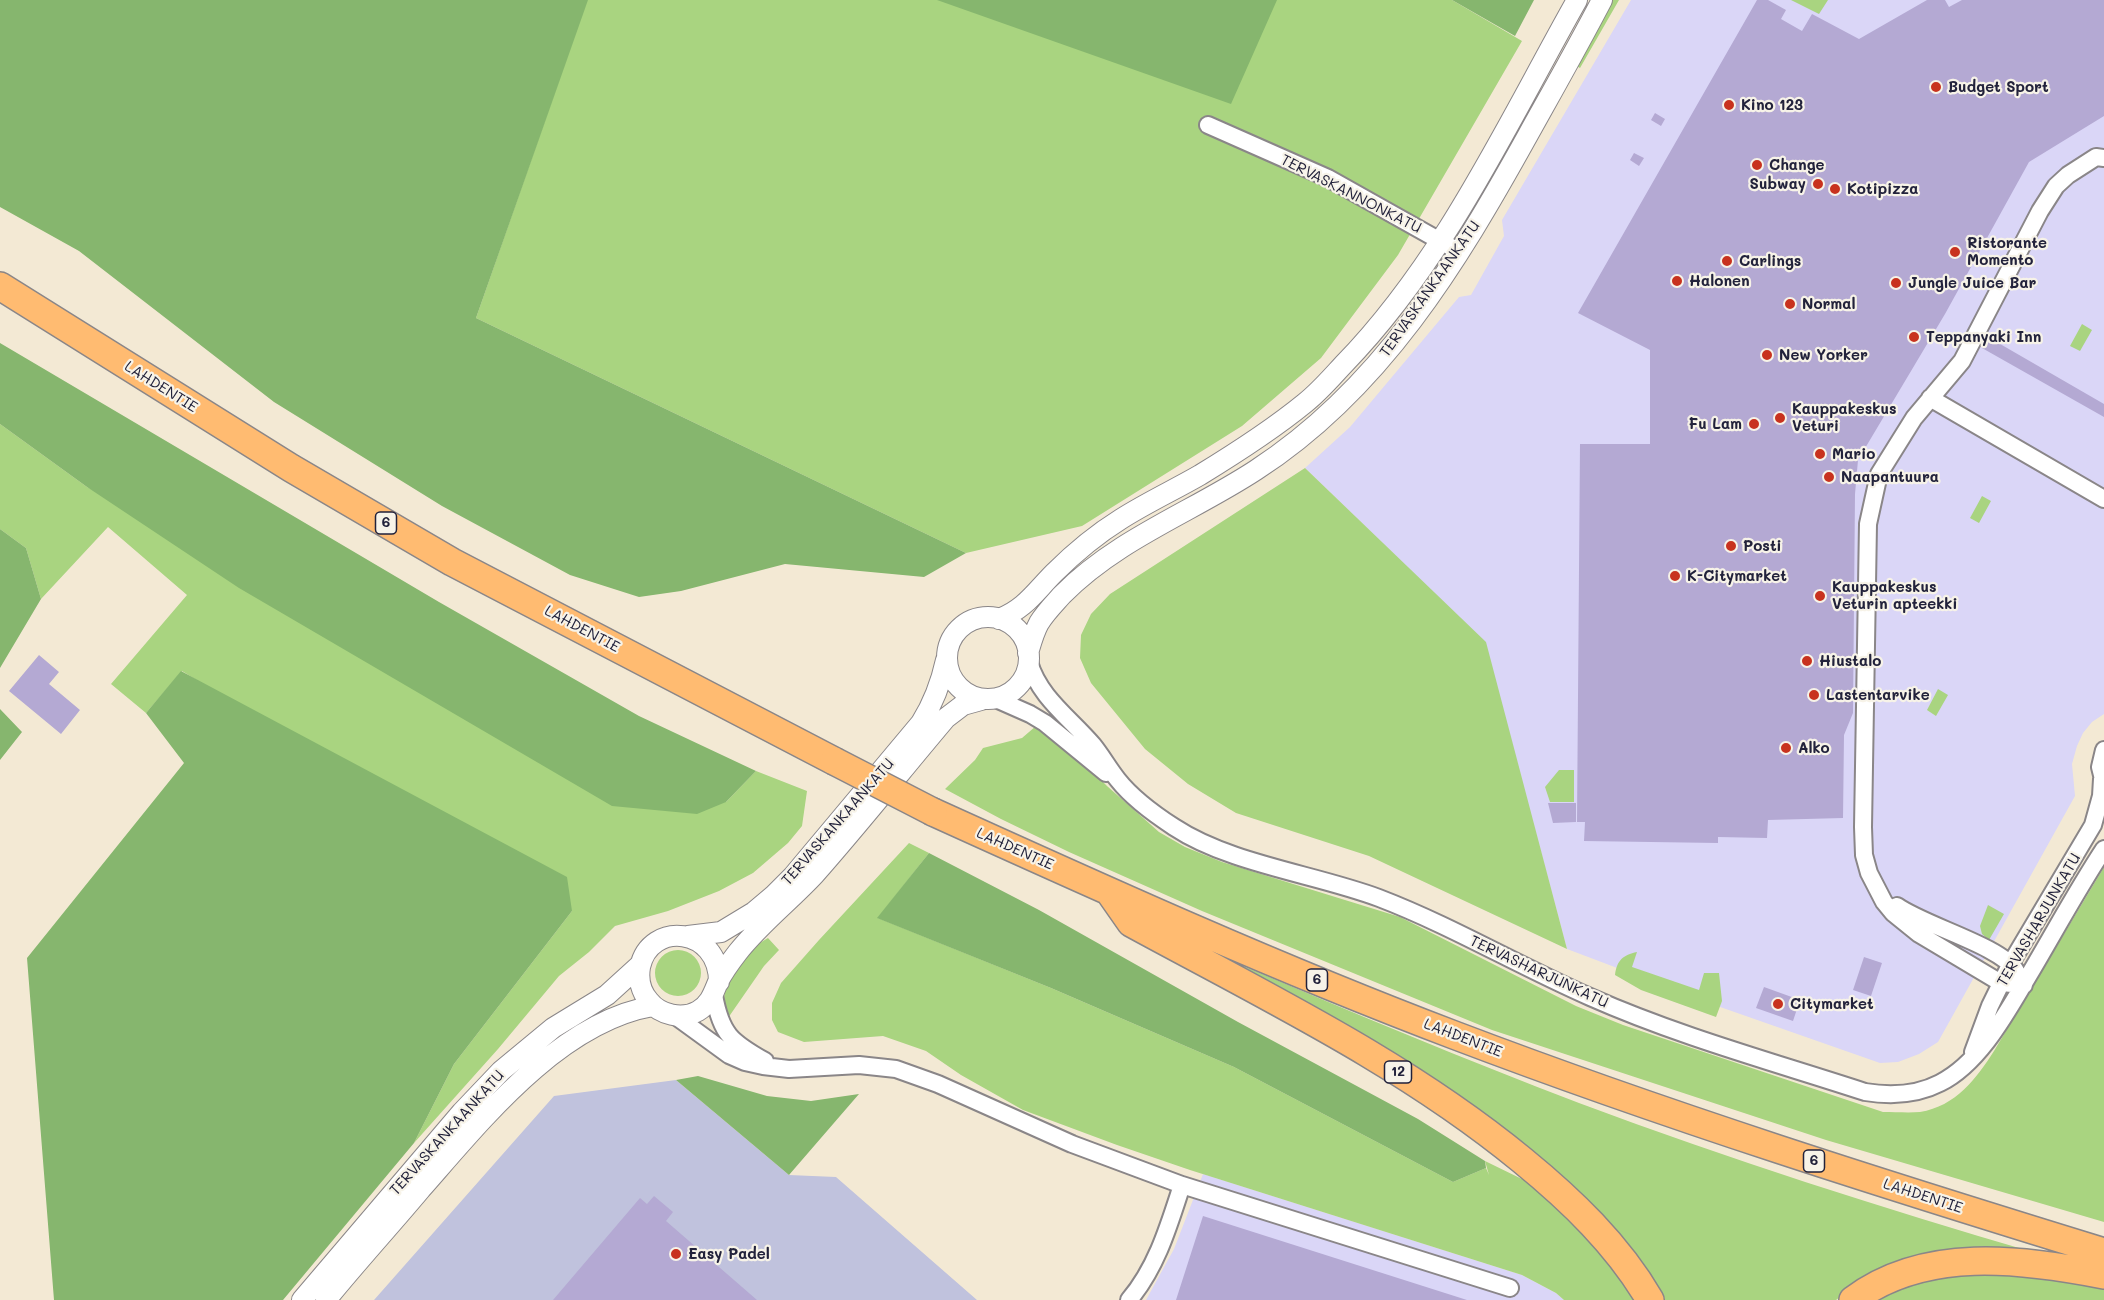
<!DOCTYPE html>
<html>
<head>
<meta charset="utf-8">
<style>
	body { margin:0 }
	canvas { display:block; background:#f3e9d4 }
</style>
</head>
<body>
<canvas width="2104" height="1300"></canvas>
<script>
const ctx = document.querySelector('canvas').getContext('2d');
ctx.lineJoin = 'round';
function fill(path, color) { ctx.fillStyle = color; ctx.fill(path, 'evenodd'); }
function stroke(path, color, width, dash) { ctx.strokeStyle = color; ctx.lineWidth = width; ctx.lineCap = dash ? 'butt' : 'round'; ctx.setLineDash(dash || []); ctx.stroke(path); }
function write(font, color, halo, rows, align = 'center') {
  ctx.font = font + ' Mali,sans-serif'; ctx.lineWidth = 4.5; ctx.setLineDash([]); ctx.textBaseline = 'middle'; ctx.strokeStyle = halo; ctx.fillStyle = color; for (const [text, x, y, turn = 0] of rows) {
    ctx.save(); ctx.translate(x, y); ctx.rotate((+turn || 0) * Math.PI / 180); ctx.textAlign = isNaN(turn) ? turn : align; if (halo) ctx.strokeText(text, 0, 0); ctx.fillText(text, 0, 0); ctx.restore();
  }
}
fill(new Path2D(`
	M1631 0H2104V714L2092 722 2083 733 2077 746 2072 764 2075 796 1938 1042 1919 1054 1898 1062 1880 1063 1723 1008 1567 949 1485 642 1305 468 1350 427 1459 297 1471 295 1504 236 1502 220Z
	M1203 1174 1522 1275 1556 1293 1564 1300H1146L1174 1249Z`), '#dad6f7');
fill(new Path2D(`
	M676 1080 789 1175 836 1177 977 1300H374L554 1096Z`), '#c0c2dd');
fill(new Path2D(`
	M587 0H1452L1522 41 1398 255 1321 358 1242 426 1082 526 966 553 476 318Z
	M1613 0H1619L1580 68 1575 65Z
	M1791 0H1828L1819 14Z
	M2082 324 2092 330 2080 351 2070 346Z
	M0 424 87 487 726 802 756 771 807 791 802 826 788 843 753 873 719 891 668 911 615 926 589 952 559 976 498 1049 414 1143 454 1064 572 911 182 671 146 713 111 684 187 595 108 527 41 599 26 548 0 529Z
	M1305 468 1486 642 1567 949 1369 856 1236 813 1188 784 1145 749 1091 683 1080 658 1081 635 1091 614 1110 594Z
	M1982 496 1991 501 1979 523 1970 518Z
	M1938 689 1948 695 1936 716 1927 710Z
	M1036 726 1074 753 1107 786 1159 832 1185 847 1222 862 1400 917 1576 1006 1623 1025 1883 1112C1895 1112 1909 1113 1920 1112 1956 1106 1976 1079 1994 1051L2104 867V1222L1826 1140 1492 1030 1202 911 1069 852 1001 819 945 789 975 760 983 748 1022 738Z
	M1559 770H1574V802H1550L1545 787Z
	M909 843 929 853 878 918 1051 988 1234 1067 1453 1182 1486 1168 1489 1175 1485 1161 1526 1181 1573 1221 1601 1249 1637 1300H1564L1556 1293 1522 1275 1190 1170 1117 1145 1023 1110 961 1075 926 1051 883 1036 804 1042 778 1032 772 1020V1003L781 983 819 940Z
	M1988 905 2004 914 1989 940 1982 934 1980 926Z
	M768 938 779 950 764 966 728 1018C720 994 725 984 740 964 748 953 755 945 768 938Z
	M655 973a23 23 0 1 1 46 0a23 23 0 1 1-46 0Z
	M1637 952 1632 967 1699 990 1704 973H1719L1722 1001 1716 1017 1641 990 1615 975C1617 960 1623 955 1637 952Z
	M1243 966C1354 1013 1466 1060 1579 1103 1729 1159 1882 1208 2036 1253L1858 1283 1836 1300H1660L1608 1226 1241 971Z
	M1945 1274 2037 1276 2104 1289V1300H1870L1880 1295Z`), '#a9d480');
fill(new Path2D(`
	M0 0H588L476 318 966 553 924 577 785 564 681 591 639 597 570 575 442 506 274 402 79 251 0 207Z
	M937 0H1277L1231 104Z
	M1452 0H1534L1515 36Z
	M0 343 439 602 639 716 756 771 726 802 697 814 612 806 239 588 87 487 0 424Z
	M0 529 26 548 41 599 0 668Z
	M181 671 567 877 572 911 454 1064 414 1143 283 1300H54L27 958 184 763 146 713Z
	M0 709 22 732 0 760Z
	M929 853 1039 910 1238 1022 1418 1119 1485 1161 1486 1168 1453 1182 1234 1067 1051 988 877 918Z
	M698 1076 767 1096 811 1101 859 1094 789 1175 676 1080Z`), '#86b66e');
fill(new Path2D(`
	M1757 0H1768L1786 10 1781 19 1802 31 1812 14 1859 39 1927 0H1945L1949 7 1962 0H2104V116L2029 162 1945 314 1858 460 1855 494 1853 713 1844 735 1843 818 1768 820 1767 838 1718 837V843L1584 841 1585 822H1577L1580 444H1650V350L1578 313Z
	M1655 113 1665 119 1661 126 1651 120Z
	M1634 153 1644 158 1639 166 1630 160Z
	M1988 337 2104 404V417L1982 348Z
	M39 655 59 672 49 684 80 710 61 734 9 691Z
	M1548 803H1576V822L1553 823Z
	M1864 957 1882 963 1871 996 1853 990Z
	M1764 987 1800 1000 1793 1021 1756 1008Z
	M654 1196 673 1212 666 1221 757 1300H553L640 1198 647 1204Z
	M1203 1216 1467 1300H1176Z`), '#b4a9d3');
const minor = new Path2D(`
	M1208 125 1328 178 1458 251
	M1930 398 2104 499
	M1029 662C1039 697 1070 718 1093 745 1102 756 1109 769 1118 780 1133 799 1154 814 1174 827 1230 864 1315 874 1379 898 1452 926 1519 966 1590 997 1678 1036 1773 1062 1865 1092 1890 1096 1917 1095 1940 1083 1980 1063 2007 1012 2029 975 2054 933 2077 890 2104 849
	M996 699 1030 714 1045 723 1106 773
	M2104 750 2100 767 2104 783
	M1897 906C1925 926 2001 946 2016 971
	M2024 985 2001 983 1919 934 1893 913 1884 902 1869 873 1864 855 1863 827 1868 524 1879 474 1914 418 1962 361 2040 211 2056 186 2068 175 2096 157 2104 158
	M714 995C721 1034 731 1042 765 1061
	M674 1015 729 1055 745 1062 763 1066 789 1069 859 1065 896 1069 938 1084 1072 1144 1182 1185 1510 1288
	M1973 1052 1990 1006 2011 963 2093 825 2101 796 2102 779
	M1129 1300C1157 1267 1169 1225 1182 1185`);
const tertiary = new Path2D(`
	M947 658a41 41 0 1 1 82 0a41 41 0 1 1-82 0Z
	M999 619C1025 609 1035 592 1054 573 1074 553 1097 534 1121 519 1146 503 1174 490 1200 475 1236 453 1272 430 1305 403 1319 392 1331 378 1343 365 1445 260 1506 126 1577 0
	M1028 653C1031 643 1034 632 1039 623 1045 613 1054 604 1062 595 1117 539 1192 512 1256 470 1381 389 1457 263 1528 135 1553 90 1578 46 1602 0
	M688 936 721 932 754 912 773 896 793 876 921 723C934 702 941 683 946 660
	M719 982C719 927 650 920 640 967 638 979 641 992 649 1001 660 1015 682 1020 698 1011 710 1004 713 994 718 982 723 972 731 961 738 952 761 923 790 901 815 874 860 823 902 770 946 718L963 705 981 700
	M302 1300 462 1112 501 1071 553 1028 607 995 640 965
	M326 1300C357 1262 390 1226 421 1189 481 1121 559 1022 653 1006`);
const trunk = new Path2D(`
	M0 286 291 468 452 562 834 761
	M933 812C1105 890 1277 968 1454 1035 1667 1116 1886 1185 2104 1252
	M1110 893 1131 923C1265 996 1404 1063 1522 1160 1571 1200 1618 1245 1650 1300
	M1853 1300C1925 1246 2021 1259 2104 1275`);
stroke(minor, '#8a8688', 20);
stroke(tertiary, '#8a8688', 22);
stroke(trunk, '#8a8688', 30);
stroke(minor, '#fff', 16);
stroke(tertiary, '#fff', 20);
stroke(trunk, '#ffbb71', 27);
const trunkBridge = new Path2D(`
	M834 761 933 812`);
stroke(trunkBridge, '#8a8688', 30, []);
stroke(trunkBridge, '#ffbb71', 27);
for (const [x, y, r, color] of [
	[1936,87,6,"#c8321e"],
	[1729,105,6,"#c8321e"],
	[1757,165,6,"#c8321e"],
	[1818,184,6,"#c8321e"],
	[1835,189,6,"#c8321e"],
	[1955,252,6,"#c8321e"],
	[1727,261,6,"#c8321e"],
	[1677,281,6,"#c8321e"],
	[1896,283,6,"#c8321e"],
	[1790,304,6,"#c8321e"],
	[1914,337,6,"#c8321e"],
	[1767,355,6,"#c8321e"],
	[1780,418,6,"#c8321e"],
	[1754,424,6,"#c8321e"],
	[1820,454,6,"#c8321e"],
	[1829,477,6,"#c8321e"],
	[1731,546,6,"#c8321e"],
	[1675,576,6,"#c8321e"],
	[1820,596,6,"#c8321e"],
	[1807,661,6,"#c8321e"],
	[1814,695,6,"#c8321e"],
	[1786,748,6,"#c8321e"],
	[1778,1004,6,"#c8321e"],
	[676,1254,6,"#c8321e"]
]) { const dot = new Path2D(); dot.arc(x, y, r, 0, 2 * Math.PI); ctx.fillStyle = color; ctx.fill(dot); stroke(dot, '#f7f3e8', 2); }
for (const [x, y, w] of [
	[386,523,21],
	[1317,980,21],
	[1398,1072,27],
	[1814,1161,21]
]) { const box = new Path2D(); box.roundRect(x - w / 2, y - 11, w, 22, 4.5); ctx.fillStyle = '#f7f3e8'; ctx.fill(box); stroke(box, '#22223b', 1.5); }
write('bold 14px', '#22223b', null, [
	["6",386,523],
	["6",1317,980],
	["12",1398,1072],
	["6",1814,1161]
]);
write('bold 15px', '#22223b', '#f7f3e8', [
	["Budget Sport",1948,87],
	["Kino 123",1741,105],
	["Change",1769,165],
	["Subway",1806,184,"right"],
	["Kotipizza",1847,189],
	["Ristorante",1967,243],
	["Momento",1967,260],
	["Carlings",1739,261],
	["Halonen",1689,281],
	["Jungle Juice Bar",1908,283],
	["Normal",1802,304],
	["Teppanyaki Inn",1926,337],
	["New Yorker",1779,355],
	["Kauppakeskus",1792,409],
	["Veturi",1792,426],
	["Fu Lam",1742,424,"right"],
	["Mario",1832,454],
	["Naapantuura",1841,477],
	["Posti",1743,546],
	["K-Citymarket",1687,576],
	["Kauppakeskus",1832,587],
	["Veturin apteekki",1832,604],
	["Hiustalo",1819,661],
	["Lastentarvike",1826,695],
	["Alko",1798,748],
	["Citymarket",1790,1004],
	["Easy Padel",688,1254]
], 'left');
write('15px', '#22223b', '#f7f3e8', [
	["TERVASKANNONKATU",1351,194,27],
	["TERVASKANKAANKATU",1430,289,-55],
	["LAHDENTIE",161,387,32],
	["LAHDENTIE",582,629,28],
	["TERVASKANKAANKATU",838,822,-49],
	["LAHDENTIE",1015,849,24],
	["TERVASHARJUNKATU",2039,920,-60],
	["TERVASHARJUNKATU",1539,972,25],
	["LAHDENTIE",1463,1038,21],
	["TERVASKANKAANKATU",447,1133,-48],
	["LAHDENTIE",1923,1196,18]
]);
</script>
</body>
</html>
